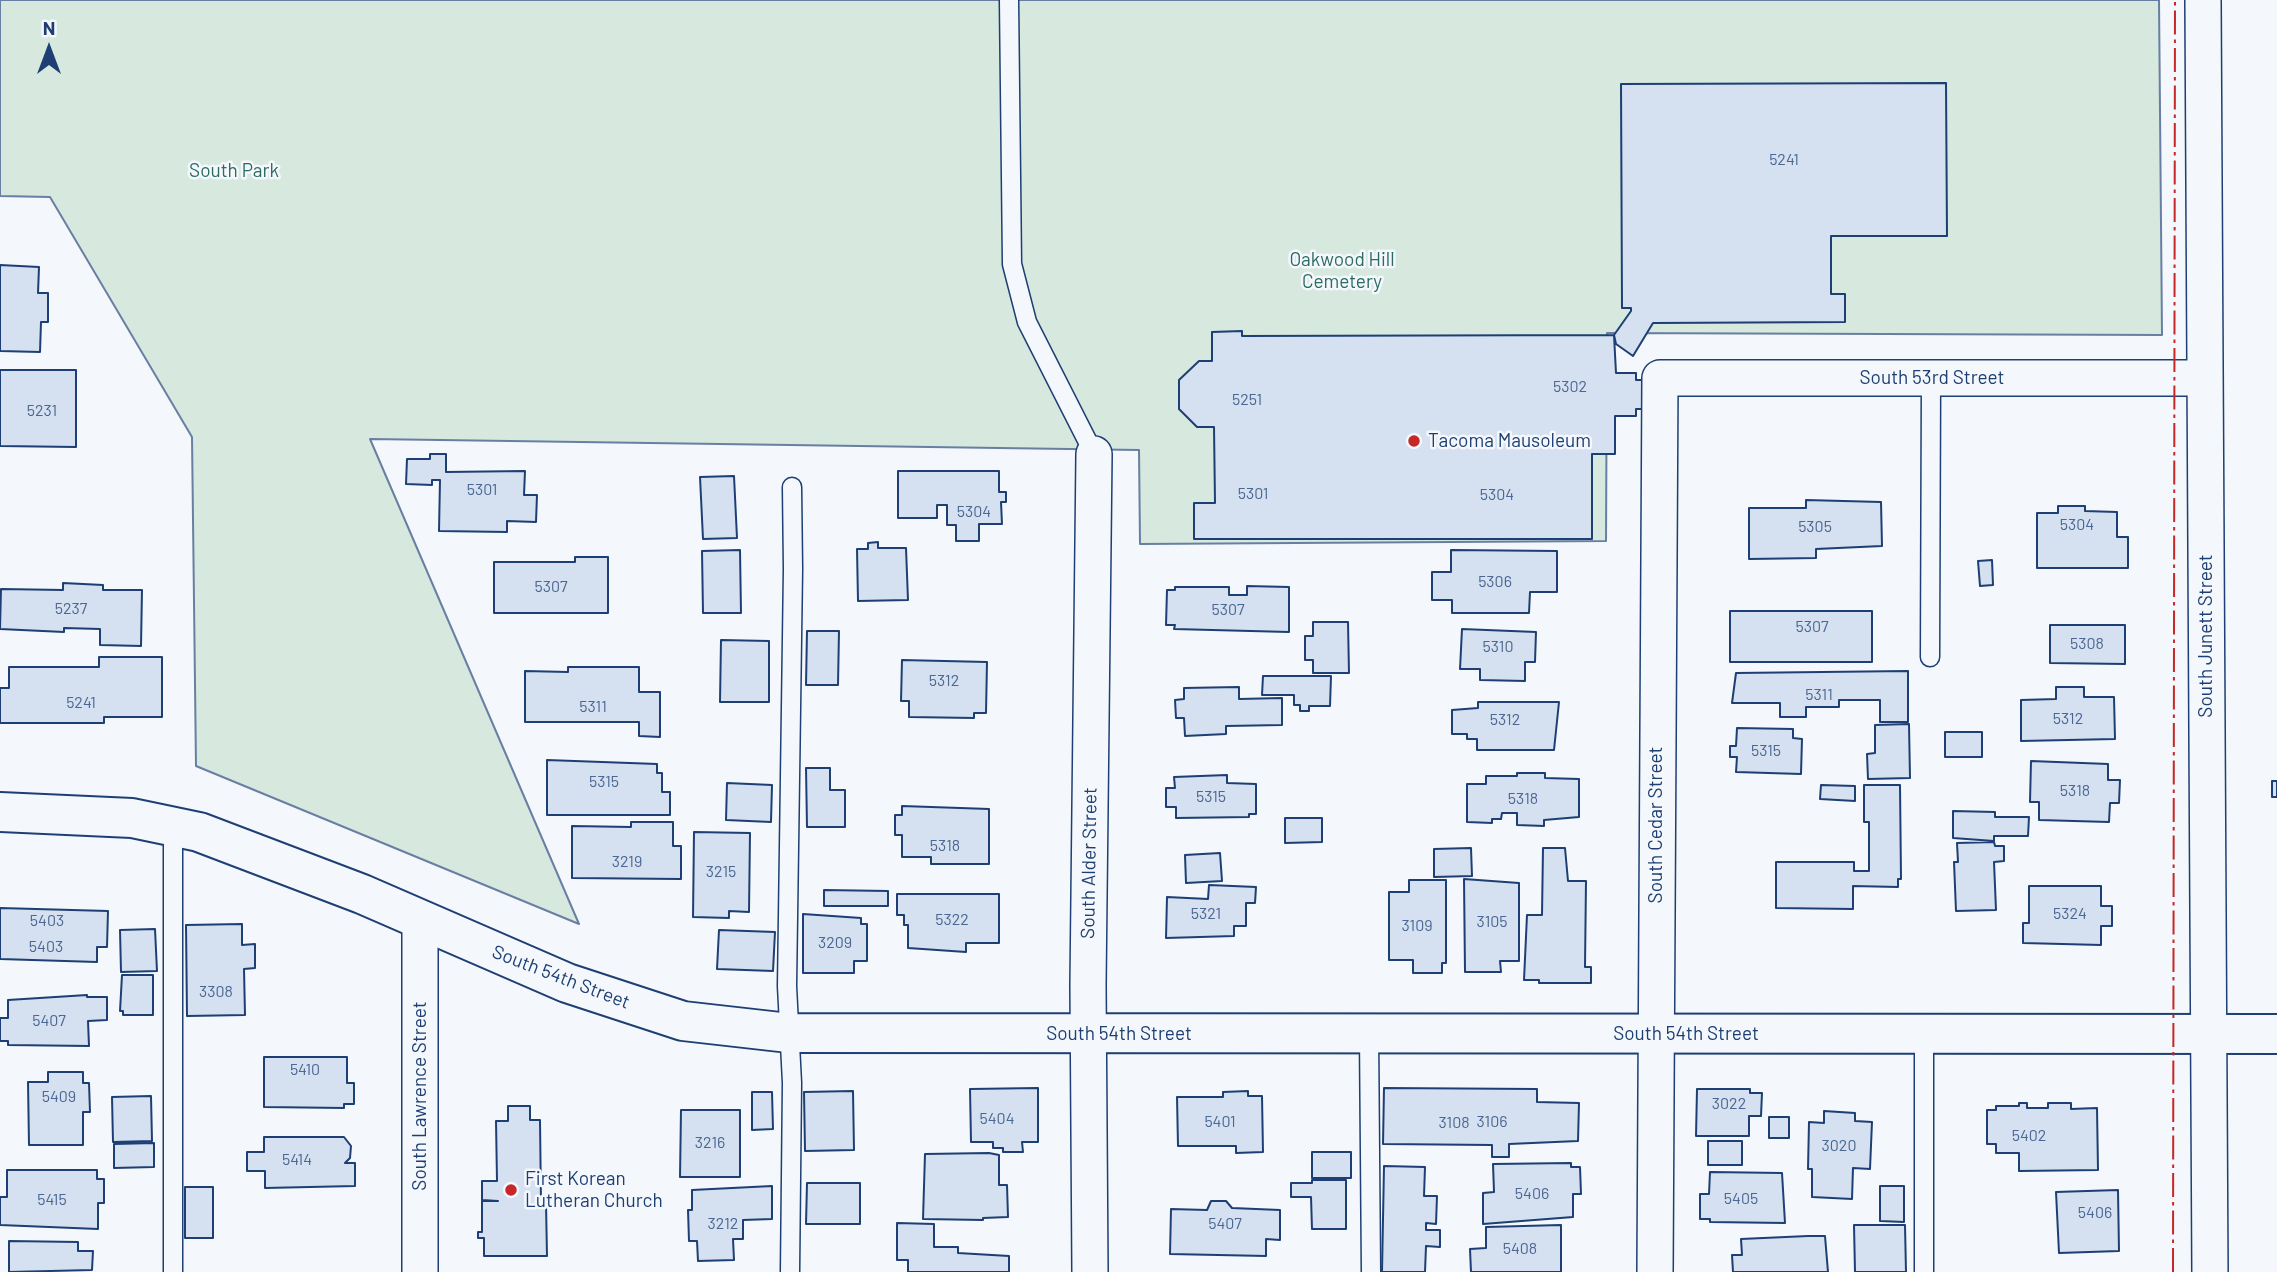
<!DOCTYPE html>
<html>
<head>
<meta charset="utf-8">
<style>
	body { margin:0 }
	#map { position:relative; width:2277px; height:1272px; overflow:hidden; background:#f4f7fb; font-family:Barlow,sans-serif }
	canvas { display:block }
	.north { position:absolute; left:14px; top:14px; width:70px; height:70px; -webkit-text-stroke:5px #f4f7fb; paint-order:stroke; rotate:0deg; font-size:19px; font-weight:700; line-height:28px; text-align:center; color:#1d3f73 }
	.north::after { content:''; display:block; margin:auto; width:24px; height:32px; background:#1d3f73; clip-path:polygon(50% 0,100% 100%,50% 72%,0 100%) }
</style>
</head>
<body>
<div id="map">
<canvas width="2277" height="1272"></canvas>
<div class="north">N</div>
</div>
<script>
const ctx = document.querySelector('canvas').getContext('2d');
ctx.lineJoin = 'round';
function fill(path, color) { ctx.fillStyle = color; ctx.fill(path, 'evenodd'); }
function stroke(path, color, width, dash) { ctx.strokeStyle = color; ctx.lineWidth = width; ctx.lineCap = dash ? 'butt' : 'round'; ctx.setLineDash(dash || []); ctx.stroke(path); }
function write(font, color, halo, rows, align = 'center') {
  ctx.font = font + ' Barlow,sans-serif'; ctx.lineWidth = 5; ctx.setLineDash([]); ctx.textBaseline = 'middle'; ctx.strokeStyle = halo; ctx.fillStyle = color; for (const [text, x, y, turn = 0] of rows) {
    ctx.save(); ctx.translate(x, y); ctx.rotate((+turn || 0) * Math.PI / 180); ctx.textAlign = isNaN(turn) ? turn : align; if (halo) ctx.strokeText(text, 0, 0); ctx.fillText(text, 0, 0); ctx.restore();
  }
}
const green = new Path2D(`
	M0 0H2159L2162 335 1607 333 1606 541 1140 544 1139 450 370 439 579 924 196 766 192 437 50 197 0 196Z`);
fill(green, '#d7e8df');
stroke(green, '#687fa3', 2);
const building = new Path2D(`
	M1946 83 1947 236H1831V294H1845V322L1653 323 1633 356 1616 344 1614 335 1631 311V308H1622L1621 84Z
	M0 265 39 267 38 293H48V322H41L40 352 0 351Z
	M1242 331V336L1614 335 1616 373H1636V380H1655V409H1636V416H1615V454H1592V539H1194V503H1215L1214 427H1197L1179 409V380L1199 361H1212V332Z
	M0 370H76V447L0 446Z
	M430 454H446V472L525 471 524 495H537L536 522 507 521V532L439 531 440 480H432V485L406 484 407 459H430Z
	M898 471H999V492H1006V502H1001L1002 524H979V541H956V525H947V505H937V518H898Z
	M734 476 737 538 703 539 700 477Z
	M1806 500 1881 502 1882 546 1816 549V558L1749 559V508H1806Z
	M2058 506H2085V511L2117 512V537H2128V568H2037V513H2058Z
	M878 542V548H906L908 600 858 601 857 549H868V543Z
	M740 550 741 613H703L702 551Z
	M1451 550 1557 551V592H1530L1529 613H1452V600H1432V572H1451Z
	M575 557H608V613H494V562H575Z
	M1992 560 1993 585 1980 586 1978 561Z
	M63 583 103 585V590H142L141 646 100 645V629L64 628V632L0 629 1 589 63 590Z
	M1247 586 1289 587V632L1174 629 1175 625H1166L1167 590H1175V587H1229V595H1247Z
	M1730 611H1872V662H1730Z
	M1313 622H1348L1349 673H1313V660H1305V636H1313Z
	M2050 625H2125V664L2050 663Z
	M1462 629 1536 632 1535 662H1525V681L1480 680V669H1460Z
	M807 631H839L838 685H806Z
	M721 640 769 641V702H720Z
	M99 657H162V717H104V723H0V688H9V667H99Z
	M902 660 987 662 986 713H974V718L909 717V701H901Z
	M568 667H639V692H660V737L639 736V722H525V671L568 672Z
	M1908 671V722H1880V700H1839V707H1806V717H1780V703H1732L1736 673Z
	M1263 676H1331L1330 706H1309V711H1300V705H1294V695H1262Z
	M1239 687V699L1282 698V725L1226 726V734L1185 736 1184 718H1176L1175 700 1184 699V688Z
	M2056 687H2084V697H2114L2115 739 2021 741V700L2056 699Z
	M1478 702H1559L1554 750H1477V739H1467V734H1452V710L1478 708Z
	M1909 724 1910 778 1868 779 1867 754 1875 753V725Z
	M1737 728 1793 729V738L1802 739 1801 774 1736 772 1737 757H1730V746H1736Z
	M1945 732H1982V757H1945Z
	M547 760 657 764V773H662V792H670V815H547Z
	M2031 761 2108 764V780H2120L2119 803H2110L2109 822 2039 820V802H2030Z
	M806 768H830V790H845V827H807Z
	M1517 773H1545V778L1579 779V817L1544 820V826L1517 825V813H1502L1501 819H1492V823L1467 822V784H1486V776H1517Z
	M1227 775V783L1256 784V814H1249V817L1176 818V807H1166V788H1175L1174 777Z
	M2272 781H2277V797H2272Z
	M727 783 772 785 771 822 726 820Z
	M1821 785 1855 786V801L1820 799Z
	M1864 785H1900L1901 879H1898V887L1853 886V909L1776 908V862H1854V871H1869V822H1864Z
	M902 806 989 809V864H931V857H902V835H895V815H902Z
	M1953 811 1995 812V817H2029L2028 836H1994V841L1953 838Z
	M1285 818H1322V842L1285 843Z
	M631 822H673V846H681V879L572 878V826L631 827Z
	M694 832 750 833 749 912 729 911V918L693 917Z
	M1994 842 1995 846H2004V861L1994 862 1996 910 1956 911 1954 862H1958L1957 843Z
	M1471 848 1472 876 1434 877V849Z
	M1543 848H1565L1568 881H1586L1585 967H1591V983H1539V980H1524L1527 915H1542Z
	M1220 853 1222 881 1186 883 1185 855Z
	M1464 879 1519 883V961H1500L1501 972H1465Z
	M1409 880H1446V963H1442V973H1413V960H1389V892H1409Z
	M1209 885 1256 887 1255 903H1246V926H1234V936L1166 938 1167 897 1208 899Z
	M2029 886H2101V906H2112V926H2101V945L2023 943V923H2029Z
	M824 890 888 891V906H824Z
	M897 894H999V943H966V952L908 948V925H904V915H897Z
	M0 908 108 911 107 947H97V962L0 959Z
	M803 914 861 918V924H867V961H854V973H803Z
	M242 924V945L255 944V968L244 969 245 1015 187 1016 186 925Z
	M155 929 157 971 121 972 120 930Z
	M719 930 775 932 773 971 717 969Z
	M122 975H153V1015H123V1011H120Z
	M87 995V997H107V1020L88 1021 89 1046 8 1045V1041H0V1018H8V1000Z
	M264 1057H347V1083H354V1104H344V1108L264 1107Z
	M48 1072H83V1083H89L90 1112H83V1145H29L28 1082H48Z
	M1038 1088V1142H1022L1023 1152H1003V1148H993V1142H971L970 1089Z
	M1384 1088 1537 1089V1102L1579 1103 1578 1141 1509 1144V1157H1492V1145L1383 1144Z
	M1697 1089H1750V1093H1762L1761 1116H1749V1136H1696Z
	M853 1091 854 1150 805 1151 804 1092Z
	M1248 1091V1096H1262L1263 1152 1236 1153V1146H1178L1177 1097H1223V1092Z
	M752 1092H772L773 1129 752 1130Z
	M151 1096 152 1141 113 1142 112 1097Z
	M2019 1103H2027V1108H2048V1103H2071V1109L2097 1108 2098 1170 2019 1171V1153H1996V1144H1987V1110H1996V1106H2019Z
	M508 1106H530V1120H540L541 1203H546L547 1256H484V1238H478V1232H482V1201H498L482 1200V1181H497L496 1121H508Z
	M681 1110H740V1177H680Z
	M1824 1111 1855 1113V1121L1872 1122 1870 1169 1853 1168 1852 1199 1812 1197V1169H1808L1809 1122 1824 1123Z
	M1769 1117H1789V1138H1769Z
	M264 1137H344L351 1146 350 1158 345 1163H355V1186L265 1188V1171H247V1152H264Z
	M1708 1141H1742V1165H1708Z
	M154 1143V1167L114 1168V1144Z
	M1312 1152H1351V1178H1312Z
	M989 1153 999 1155V1185H1007L1008 1217 983 1218V1220L923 1219 925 1154Z
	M1571 1163V1167H1580L1581 1194H1573V1217L1483 1224V1193L1494 1192 1493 1164Z
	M1384 1166 1425 1167 1424 1196H1437L1436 1224 1426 1223V1230H1440V1247L1426 1246 1425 1272H1382Z
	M7 1170H97V1179H104V1203H98V1229L0 1225V1197H7Z
	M1710 1172 1782 1173 1785 1223 1710 1222V1219H1700V1194H1709Z
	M1312 1180H1346V1229H1312L1311 1197H1291V1183H1312Z
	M807 1183H860V1224H806Z
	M772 1186V1219L743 1220V1239H733L734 1260 698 1261 697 1241H689L688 1210H692V1190Z
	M1880 1186H1904V1222L1880 1221Z
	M185 1187H213V1238H185Z
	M2118 1190 2119 1251 2059 1253 2056 1192Z
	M1211 1201H1226L1232 1208 1280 1210V1240L1266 1239V1256L1170 1254 1171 1209 1207 1210Z
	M897 1223 934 1224V1247H958V1253L1009 1256V1272H908V1260H897Z
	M1561 1225V1272H1471L1470 1249 1486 1248V1227Z
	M1854 1225H1905L1906 1272H1855Z
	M1808 1236H1825L1828 1272H1733L1732 1255H1742L1741 1239Z
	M9 1241 78 1242V1251H93L92 1270 9 1272Z`);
fill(building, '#d5e0f0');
stroke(building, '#1d3f73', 2);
const service = new Path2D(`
	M1009 0 1012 264 1027 322 1094 454
	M1930 657 1931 378
	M173 825V1272
	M1369 1033 1371 1272
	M790 1272 792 1083 787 986 793 569 792 487
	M1924 1272V1034`);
const minor = new Path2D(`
	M2203 0 2210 1272
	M420 921V1272
	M1090 1272 1088 985 1094 454
	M1655 1272 1660 378H2204`);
const tertiary = new Path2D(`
	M0 812 132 818 199 832 362 894 567 983 683 1021 789 1033 2277 1034`);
stroke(service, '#1d3f73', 21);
stroke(minor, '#1d3f73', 38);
stroke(tertiary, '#1d3f73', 42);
stroke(service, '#f4f7fb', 18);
stroke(minor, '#f4f7fb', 35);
stroke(tertiary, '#f4f7fb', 38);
stroke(new Path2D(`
	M2173 1272 2175 0`), '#c62828', 2, [24, 5, 3.5, 5]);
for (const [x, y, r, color] of [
	[1414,441,7,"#c62828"],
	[511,1190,7,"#c62828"]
]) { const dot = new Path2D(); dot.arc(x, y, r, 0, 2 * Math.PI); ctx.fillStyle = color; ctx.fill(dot); stroke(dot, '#f4f7fb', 2.5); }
write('16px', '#4b6792', null, [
	["5241",1784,160],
	["5302",1570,387],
	["5251",1247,400],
	["5231",42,411],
	["5301",482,490],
	["5301",1253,494],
	["5304",1497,495],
	["5304",974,512],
	["5304",2077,525],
	["5305",1815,527],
	["5306",1495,582],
	["5307",551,587],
	["5237",71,609],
	["5307",1228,610],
	["5307",1812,627],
	["5308",2087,644],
	["5310",1498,647],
	["5312",944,681],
	["5311",1819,695],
	["5241",81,703],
	["5311",593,707],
	["5312",2068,719],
	["5312",1505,720],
	["5315",1766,751],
	["5315",604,782],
	["5318",2075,791],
	["5315",1211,797],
	["5318",1523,799],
	["5318",945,846],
	["3219",627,862],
	["3215",721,872],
	["5321",1206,914],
	["5324",2070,914],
	["5322",952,920],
	["5403",47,921],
	["3105",1492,922],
	["3109",1417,926],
	["3209",835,943],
	["5403",46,947],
	["3308",216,992],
	["5407",49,1021],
	["5410",305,1070],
	["5409",59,1097],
	["3022",1729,1104],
	["5404",997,1119],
	["5401",1220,1122],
	["3106",1492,1122],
	["3108",1454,1123],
	["5402",2029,1136],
	["3216",710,1143],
	["3020",1839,1146],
	["5414",297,1160],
	["5406",1532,1194],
	["5405",1741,1199],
	["5415",52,1200],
	["5406",2095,1213],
	["3212",723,1224],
	["5407",1225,1224],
	["5408",1520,1249]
]);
write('19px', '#2c6c60', '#f4f7fb', [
	["South Park",234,171],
	["Oakwood Hill",1342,260],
	["Cemetery",1342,282]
]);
write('19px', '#1d3f73', '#f4f7fb', [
	["South 53rd Street",1932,378],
	["South Junett Street",2206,636,-90],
	["South Cedar Street",1656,825,-90],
	["South Alder Street",1089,863,-89],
	["South 54th Street",561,977,21],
	["South 54th Street",1119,1034],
	["South 54th Street",1686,1034],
	["South Lawrence Street",420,1096,-90]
]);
write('19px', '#1d3f73', '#f4f7fb', [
	["Tacoma Mausoleum",1428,441],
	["First Korean",525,1179],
	["Lutheran Church",525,1201]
], 'left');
</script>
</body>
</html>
